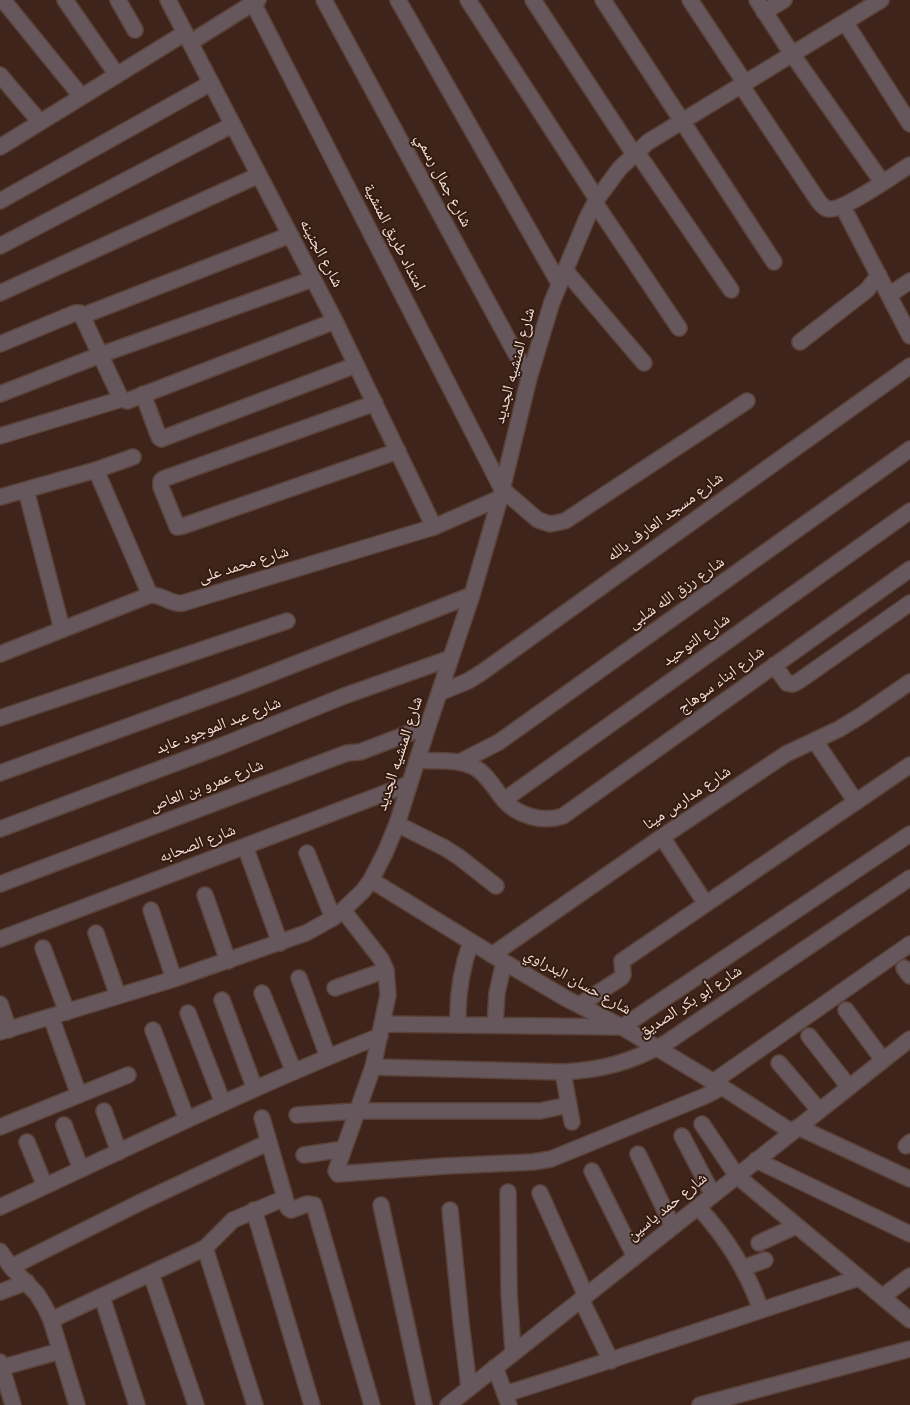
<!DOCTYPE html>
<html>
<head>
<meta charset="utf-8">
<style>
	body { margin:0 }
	canvas { display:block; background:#3e241a }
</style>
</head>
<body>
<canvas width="910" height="1405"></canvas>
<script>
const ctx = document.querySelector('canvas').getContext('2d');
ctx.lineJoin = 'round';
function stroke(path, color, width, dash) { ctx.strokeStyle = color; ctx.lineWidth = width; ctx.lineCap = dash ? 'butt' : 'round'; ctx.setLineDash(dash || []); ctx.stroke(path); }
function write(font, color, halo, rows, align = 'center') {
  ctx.font = font + ' Spectral,"Noto Naskh Arabic",serif'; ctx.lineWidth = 4; ctx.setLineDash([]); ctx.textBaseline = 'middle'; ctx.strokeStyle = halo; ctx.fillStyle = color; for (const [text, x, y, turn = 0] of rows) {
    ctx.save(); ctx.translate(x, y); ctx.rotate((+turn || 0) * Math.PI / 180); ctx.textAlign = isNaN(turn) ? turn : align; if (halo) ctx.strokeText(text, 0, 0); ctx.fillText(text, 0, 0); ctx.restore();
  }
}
const minor = new Path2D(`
	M3 0 81 96
	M65 0 117 75
	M118 0 135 30
	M168 0 335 321 434 527
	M324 0 529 378
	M398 0 559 283
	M468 0 597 199
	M533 0 634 154
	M603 0 774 262
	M690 0 745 83
	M757 0 792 54 882 182
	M253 3 502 489 538 520 550 524 565 521 747 401
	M764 12 784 0
	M845 22 910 124
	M191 42 258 0
	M0 75 40 122
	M741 85 819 202C822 205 824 208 828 209 843 212 895 174 910 165
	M0 147 185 33
	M636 151 731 290
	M0 201 211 83
	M595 203 679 328
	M843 207 910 336
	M0 246 232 125
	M565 270 644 363
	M0 293 259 175
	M889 295 910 281
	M82 316 290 235
	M82 316 121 399
	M800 342 867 290 879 275
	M0 344 75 313H80L82 316
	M0 394 100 355 313 279
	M143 394 159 437 161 439 356 365
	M375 403 163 479 161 481V487L176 524 177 527 183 526 398 451
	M0 436 122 399 127 401 335 321
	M96 470 150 595
	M26 490 62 629
	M0 497 96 470 133 457
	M0 654 150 595C163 594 170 605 183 603L434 527 500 498
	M774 665 787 683 793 684 799 681 910 603
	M439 693 468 681 481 673 910 366
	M0 718 287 621
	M815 741 856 802
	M417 760C436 762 456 758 474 767 487 774 494 788 503 799 517 816 543 823 563 816L910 569
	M460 762 499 742 910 449
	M0 773 239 686 472 595
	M504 800 910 511
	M397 824 445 848 459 857 496 886
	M0 829 221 746 344 696 451 658
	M662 837 706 904
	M245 846 280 943
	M307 853 333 918
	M371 880 504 962 567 999 622 1027 722 1087 792 1132
	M0 884 347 753 360 752 428 726
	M205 895 228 961
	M151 910 174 979
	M343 910 381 959 386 970 388 995 373 1067 336 1171 338 1174 445 1166 533 1162 551 1159 705 1096 722 1087
	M96 933 118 996
	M0 939 409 784
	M43 948 67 1012
	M492 955 662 837 786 754 839 729 862 715 910 682
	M904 968 910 976
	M299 978 328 1057
	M335 988 386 970
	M262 993 294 1072
	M222 1000 255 1089
	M0 1004 9 1030
	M579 1005 621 978 623 975 622 961 910 765
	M846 1010 883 1060
	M188 1013 223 1103
	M51 1017 79 1095
	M382 1024 622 1027 910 834
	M458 1025C457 996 461 969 471 942
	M495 1025 497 993 504 962
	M153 1030 187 1120
	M0 1032 174 979 306 933 333 918 343 910 363 891 371 880 385 853 397 824 428 726 472 595 500 498 529 378 552 302 587 218 597 199 620 168 648 142 881 0
	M809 1036 849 1087
	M779 1063 819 1110
	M373 1067 563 1072C603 1070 631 1062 666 1043L910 878
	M563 1072 572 1122
	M713 1082 910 944
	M104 1111 119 1152
	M297 1115 357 1111H540L568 1105
	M262 1118 288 1208 291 1210 307 1204 314 1205 372 1405
	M702 1124 737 1176 910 1320
	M64 1125 81 1169
	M0 1127 128 1075
	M798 1127 910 1179
	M682 1136 713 1195
	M27 1142 45 1186
	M906 1146 910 1142
	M638 1154 673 1227
	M304 1155 344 1149
	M756 1160 910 1234
	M592 1171 635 1257
	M508 1192 509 1292 513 1352
	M540 1193 586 1296
	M381 1205 424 1405
	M0 1207C126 1149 251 1087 380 1036
	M698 1207C726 1237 747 1270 761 1310
	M254 1210 312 1405
	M450 1210 461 1322 469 1388
	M759 1243 796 1226
	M205 1248 255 1405
	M0 1251 11 1267 37 1294 45 1307 51 1320 77 1405
	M11 1267 141 1202 269 1142
	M743 1268 765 1260
	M151 1274 196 1405
	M0 1292 27 1282
	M102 1297 137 1405
	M882 1297 910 1276
	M581 1299 611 1361
	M51 1320 205 1248 233 1220 285 1198
	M0 1362 13 1405
	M495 1367 509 1405
	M0 1368 60 1351
	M505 1394C624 1357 741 1316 859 1278
	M448 1405 910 1039
	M700 1405 910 1349`);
stroke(minor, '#5b4239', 18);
stroke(minor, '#65575c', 15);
write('16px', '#f2e0d9', '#341b10', [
	["شارع جمال رسمي",442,181,62],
	["امتداد طريق المنشية",393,238,63],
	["شارع الجنينه",320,254,62],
	["شارع المنشيه الجديد",516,366,-75],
	["شارع مسجد العارف بالله",666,518,-36],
	["شارع محمد على",244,566,-17],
	["شارع رزق الله شلبى",677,594,-35],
	["شارع التوحيد",697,641,-35],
	["شارع ابناء سوهاج",722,681,-36],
	["شارع عبد الموجود عابد",219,727,-21],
	["شارع المنشيه الجديد",401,754,-72],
	["شارع عمرو بن العاص",207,787,-21],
	["شارع مدارس مينا",688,799,-34],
	["شارع الصحابه",198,845,-21],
	["شارع حسان البدراوي",577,983,29],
	["شارع أبو بكر الصديق",691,1003,-33],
	["شارع حمد ياسين",668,1208,-39]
]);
</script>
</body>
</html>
